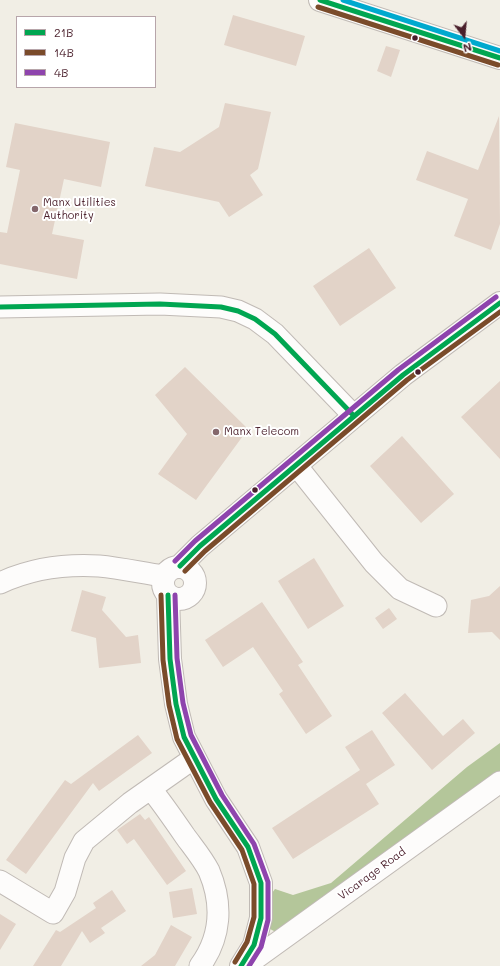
<!DOCTYPE html>
<html>
<head>
<meta charset="utf-8">
<style>
	body { margin:0 }
	#map { position:relative; width:500px; height:966px; overflow:hidden; background:#f1eee5; font-family:Mali,sans-serif }
	canvas { display:block }
	.legend { position:absolute; left:16px; top:16px; width:140px; height:72px; box-sizing:border-box; background:#fff; border:1px solid #b7a5aa; margin:0; padding:5px 7px; list-style:none; font-size:12px; color:#4a1f2b }
	.legend li { display:flex; align-items:center; gap:8px; height:20px }
	.legend b { width:20px; border:1px solid #b7a5aa }
	.north { position:absolute; left:444px; top:16px; width:40px; height:40px; -webkit-text-stroke:3px #fff; paint-order:stroke; rotate:164deg; font-size:11px; font-weight:700; line-height:16px; text-align:center; color:#4a1f2b }
	.north::after { content:''; display:block; margin:auto; width:14px; height:18px; background:#4a1f2b; clip-path:polygon(50% 0,100% 100%,50% 72%,0 100%) }
</style>
</head>
<body>
<div id="map">
<canvas width="500" height="966"></canvas>
<ul class="legend">
<li><b style="height:5px;background:#00a651"></b>21B</li>
<li><b style="height:5px;background:#7a4b2a"></b>14B</li>
<li><b style="height:5px;background:#8e44ad"></b>4B</li>
</ul>
<div class="north">N</div>
</div>
<script>
const ctx = document.querySelector('canvas').getContext('2d');
ctx.lineJoin = 'round';
function fill(path, color) { ctx.fillStyle = color; ctx.fill(path, 'evenodd'); }
function stroke(path, color, width, dash) { ctx.strokeStyle = color; ctx.lineWidth = width; ctx.lineCap = dash ? 'butt' : 'round'; ctx.setLineDash(dash || []); ctx.stroke(path); }
function write(font, color, halo, rows, align = 'center') {
  ctx.font = font + ' Mali,sans-serif'; ctx.lineWidth = 4; ctx.setLineDash([]); ctx.textBaseline = 'middle'; ctx.strokeStyle = halo; ctx.fillStyle = color; for (const [text, x, y, turn = 0] of rows) {
    ctx.save(); ctx.translate(x, y); ctx.rotate((+turn || 0) * Math.PI / 180); ctx.textAlign = isNaN(turn) ? turn : align; if (halo) ctx.strokeText(text, 0, 0); ctx.fillText(text, 0, 0); ctx.restore();
  }
}
fill(new Path2D(`
	M500 743V771L276 932 268 928 269 897 275 889 293 895 331 883 467 767Z`), '#b4c69a');
fill(new Path2D(`
	M233 15 305 36 296 66 224 45Z
	M386 46 400 50 391 77 377 71Z
	M225 103 271 112 258 169 250 175 263 195 229 217 219 202 145 186 154 147 180 152 219 127Z
	M499 116 500 224 491 250 454 236 468 199 416 180 427 151 478 170Z
	M15 123 110 142 101 187 64 179 52 234 84 240 77 279 0 264V232L7 233 20 170 6 167Z
	M369 248 396 288 340 326 313 286Z
	M185 367 248 429 196 500 158 474 187 434 155 395Z
	M500 381V459L461 417Z
	M402 436 454 494 421 523 370 466Z
	M314 558 344 606 308 629 278 581Z
	M500 586V640L492 632 468 633 471 600 489 596Z
	M82 590 106 597 102 610 126 637 138 635 141 663 99 668 96 638 71 631Z
	M262 602 303 662 298 665 332 716 306 734 279 694 283 691 253 647 223 667 205 640Z
	M389 608 397 619 383 629 375 618Z
	M405 693 443 736 463 719 475 733 432 770 382 713Z
	M372 730 395 765 366 784 379 804 293 859 272 828 360 770 345 747Z
	M138 735 152 753 99 791 93 783 26 874 6 860 65 780 71 784Z
	M140 814 145 820 149 817 186 871 167 885 134 839 127 844 117 830Z
	M192 888 197 914 173 918 169 892Z
	M112 890 126 911 101 928 105 933 90 943 82 931 61 966H33L56 930 60 932 96 908 93 903Z
	M0 914 16 924 0 950Z
	M171 925 192 937 175 966H141L155 955Z`), '#e2d3c8');
const minor = new Path2D(`
	M0 307 160 304 221 307 238 311 255 319 275 334 354 416
	M296 465 374 563 400 589 436 606
	M0 583C30 569 66 564 99 566 121 568 142 573 163 576
	M151 789C163 804 174 820 185 836 193 847 203 859 209 871 223 904 221 937 200 966
	M0 881 53 913 65 892 75 858 84 841 130 803 194 758
	M245 966 500 782`);
const highway = new Path2D(`
	M320 0 500 58
	M180 566 200 546 403 375 500 303
	M163 583a16 16 0 1 1 32 0a16 16 0 1 1-32 0Z
	M168 595 170 659 176 704 184 737 216 799 248 847 261 883V918L254 945 241 966`);
stroke(minor, '#c0bab5', 23);
stroke(highway, '#c0bab5', 24);
stroke(minor, '#fdfcfb', 21);
stroke(highway, '#fdfcfb', 22);
stroke(new Path2D(`
	M320 0 500 58
	M0 307 160 304 221 307 238 311 255 319 275 334 354 416
	M180 566 200 546 403 375 500 303
	M168 595 170 659 176 704 184 737 216 799 248 847 261 883V918L254 945 241 966`), '#00a651', 5);
stroke(new Path2D(`
	M318 7 498 65
	M185 571 205 551 407 380 500 312
	M161 595 163 660 169 705 177 739 210 802 242 850 254 884V917L247 942 235 962`), '#7a4b2a', 5);
stroke(new Path2D(`
	M175 561 195 541 398 370 496 297
	M175 595 177 658 183 703 191 735 222 795 254 844 268 882V920L261 947 249 966`), '#8e44ad', 5);
stroke(new Path2D(`
	M343 0 500 51`), '#00a9ce', 5);
for (const [x, y, r, color] of [
	[415,38,3.5,"#4a1f2b"],
	[35,209,4,"#84676c"],
	[418,372,3.5,"#4a1f2b"],
	[216,432,4,"#84676c"],
	[255,490,3.5,"#4a1f2b"]
]) { const dot = new Path2D(); dot.arc(x, y, r, 0, 2 * Math.PI); ctx.fillStyle = color; ctx.fill(dot); stroke(dot, '#fff', 1.5); }
write('11px', '#4a1f2b', '#fff', [
	["Manx Utilities",43,203],
	["Authority",43,216],
	["Manx Telecom",224,432]
], 'left');
write('11px', '#4a1f2b', '#fff', [
	["Vicarage Road",372,874,-36]
]);
</script>
</body>
</html>
